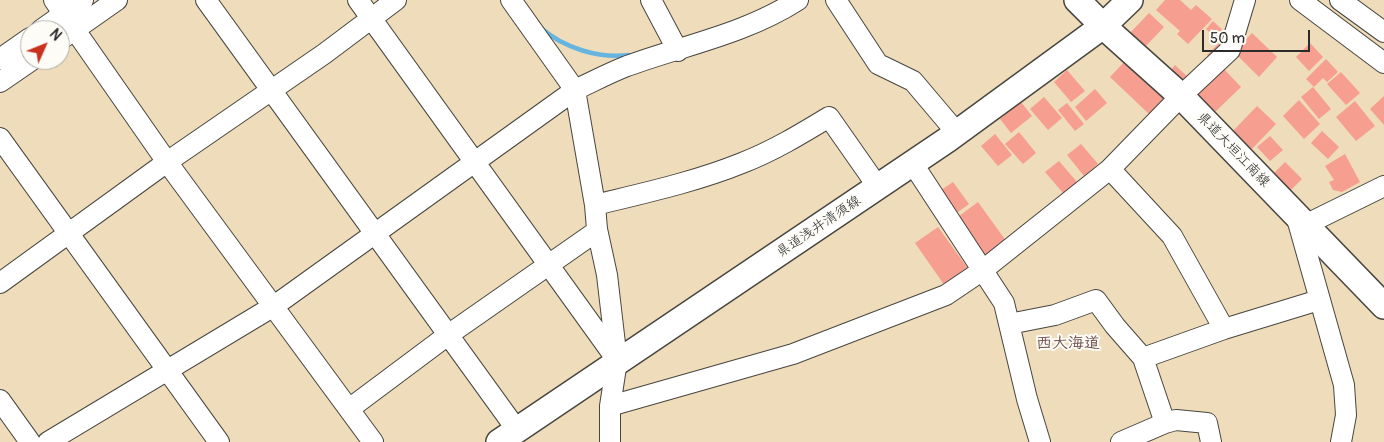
<!DOCTYPE html>
<html>
<head>
<meta charset="utf-8">
<style>
	body { margin:0 }
	#map { position:relative; width:1384px; height:442px; overflow:hidden; background:#eedcba; font-family:Pangolin,sans-serif }
	canvas { display:block }
	.north { position:absolute; left:20px; top:20px; width:50px; height:50px; box-sizing:border-box; background:#fdfcf7; border:1px solid #a9a8a5; border-radius:50%; rotate:46deg; font-size:14px; font-weight:700; line-height:20px; text-align:center; color:#2b2b2b }
	.north::after { content:''; display:block; margin:auto; width:18px; height:22px; background:#c8321e; clip-path:polygon(50% 0,100% 100%,50% 72%,0 100%) }
	.scale { position:absolute; left:1202px; top:30px; width:108px; height:22px; box-sizing:border-box; border:2px solid #2b2b2b; border-top:0; padding-left:6px; font-size:15px; line-height:18px; white-space:nowrap; color:#2b2b2b; -webkit-text-stroke:4px #fdfcf7; paint-order:stroke }
</style>
</head>
<body>
<div id="map">
<canvas width="1384" height="442"></canvas>
<div class="north">N</div>
<div class="scale">50 m</div>
</div>
<script>
const ctx = document.querySelector('canvas').getContext('2d');
ctx.lineJoin = 'round';
function stroke(path, color, width, dash) { ctx.strokeStyle = color; ctx.lineWidth = width; ctx.lineCap = dash ? 'butt' : 'round'; ctx.setLineDash(dash || []); ctx.stroke(path); }
function fill(path, color) { ctx.fillStyle = color; ctx.fill(path, 'evenodd'); }
function write(font, color, halo, rows, align = 'center') {
  ctx.font = font + ' Pangolin,"Klee One",sans-serif'; ctx.lineWidth = 4; ctx.setLineDash([]); ctx.textBaseline = 'middle'; ctx.strokeStyle = halo; ctx.fillStyle = color; for (const [text, x, y, turn = 0] of rows) {
    ctx.save(); ctx.translate(x, y); ctx.rotate((+turn || 0) * Math.PI / 180); ctx.textAlign = isNaN(turn) ? turn : align; if (halo) ctx.strokeText(text, 0, 0); ctx.fillText(text, 0, 0); ctx.restore();
  }
}
stroke(new Path2D(`
	M541 28C564 48 599 59 629 55`), '#66b5e0', 4.5);
fill(new Path2D(`
	M1165 0H1180L1191 10 1196 5 1212 19 1188 44 1177 34 1180 31 1156 10Z
	M1149 13 1164 27 1144 48 1129 34Z
	M1213 21 1232 39 1212 60 1207 55 1220 42 1206 29Z
	M1252 33 1277 57 1259 77 1234 52Z
	M1310 43 1323 57 1309 71 1296 57Z
	M1326 59 1338 72 1327 82 1323 78 1314 87 1306 79Z
	M1126 60 1164 98 1149 114 1110 77Z
	M1175 65 1192 81 1184 89 1168 73Z
	M1222 67 1241 87 1213 114 1194 93Z
	M1067 70 1085 91 1071 102 1054 82Z
	M1341 72 1360 93 1346 105 1327 84Z
	M1313 87 1331 109 1319 119 1301 97Z
	M1095 89 1107 103 1086 121 1075 107Z
	M1384 96V125L1370 109Z
	M1044 97 1062 118 1048 130 1030 109Z
	M1299 100 1320 124 1304 139 1283 116Z
	M1355 101 1375 126 1356 141 1336 117Z
	M1021 102 1032 116 1011 133 1000 119Z
	M1067 103 1084 124 1075 131 1058 110Z
	M1257 106 1276 124 1251 150 1232 132Z
	M1322 131 1339 147 1328 159 1311 143Z
	M1019 132 1036 153 1023 164 1005 144Z
	M995 134 1012 155 998 166 981 146Z
	M1270 136 1283 150 1270 161 1257 147Z
	M1081 144 1098 164 1084 176 1067 155Z
	M1345 154 1360 182 1342 192 1333 190 1329 182 1334 180 1325 166Z
	M1059 161 1077 182 1063 193 1045 172Z
	M1285 162 1302 179 1288 193 1271 176Z
	M953 182 969 204 954 215 938 192Z
	M978 202 1009 245 986 262 955 219Z
	M938 227 969 270 945 286 915 243Z`), '#f69e8f');
const minor = new Path2D(`
	M54 0 167 162 373 442
	M206 0 517 430
	M358 0 617 360
	M511 0 575 90 595 205 597 229 607 275 617 361 610 406V442
	M651 0 678 51
	M836 0 878 64 913 81 957 133
	M1300 0 1384 63
	M1340 0 1384 32
	M41 30 83 0
	M60 40 117 0
	M0 59 30 38
	M0 82 32 60
	M0 138 219 442
	M913 164 1004 303 1027 399 1040 442
	M1110 169 1172 236 1224 329
	M595 205C644 193 695 182 742 163 773 151 801 134 829 117L878 187
	M1296 215 1344 385 1346 415 1341 442
	M1305 225 1384 186
	M0 283 167 162 324 54 396 0
	M1009 324 1055 315 1096 300 1115 326 1143 358 1165 423
	M1143 358 1224 329 1319 300
	M0 400 30 442
	M610 406 793 354 946 295 983 270 1110 169 1181 96 1230 50 1245 0
	M349 409 448 335 597 231
	M48 442 274 306 575 90C592 82 609 73 627 66 685 45 745 34 798 0
	M1121 442 1165 423 1176 420 1207 423 1211 442`);
const major = new Path2D(`
	M1077 0 1103 26 1181 96 1384 306
	M499 442 947 140 1103 26 1130 0`);
stroke(minor, '#484640', 22);
stroke(major, '#484640', 28);
stroke(minor, '#fff', 20);
stroke(major, '#fff', 25);
write('14px', '#2b2b2b', '#fdfcf7', [
	["県道大垣江南線",1233,150,46],
	["県道浅井清須線",819,227,-34]
]);
write('bold 16px', '#72534e', '#fdfcf7', [
	["西大海道",1068,344]
]);
</script>
</body>
</html>
